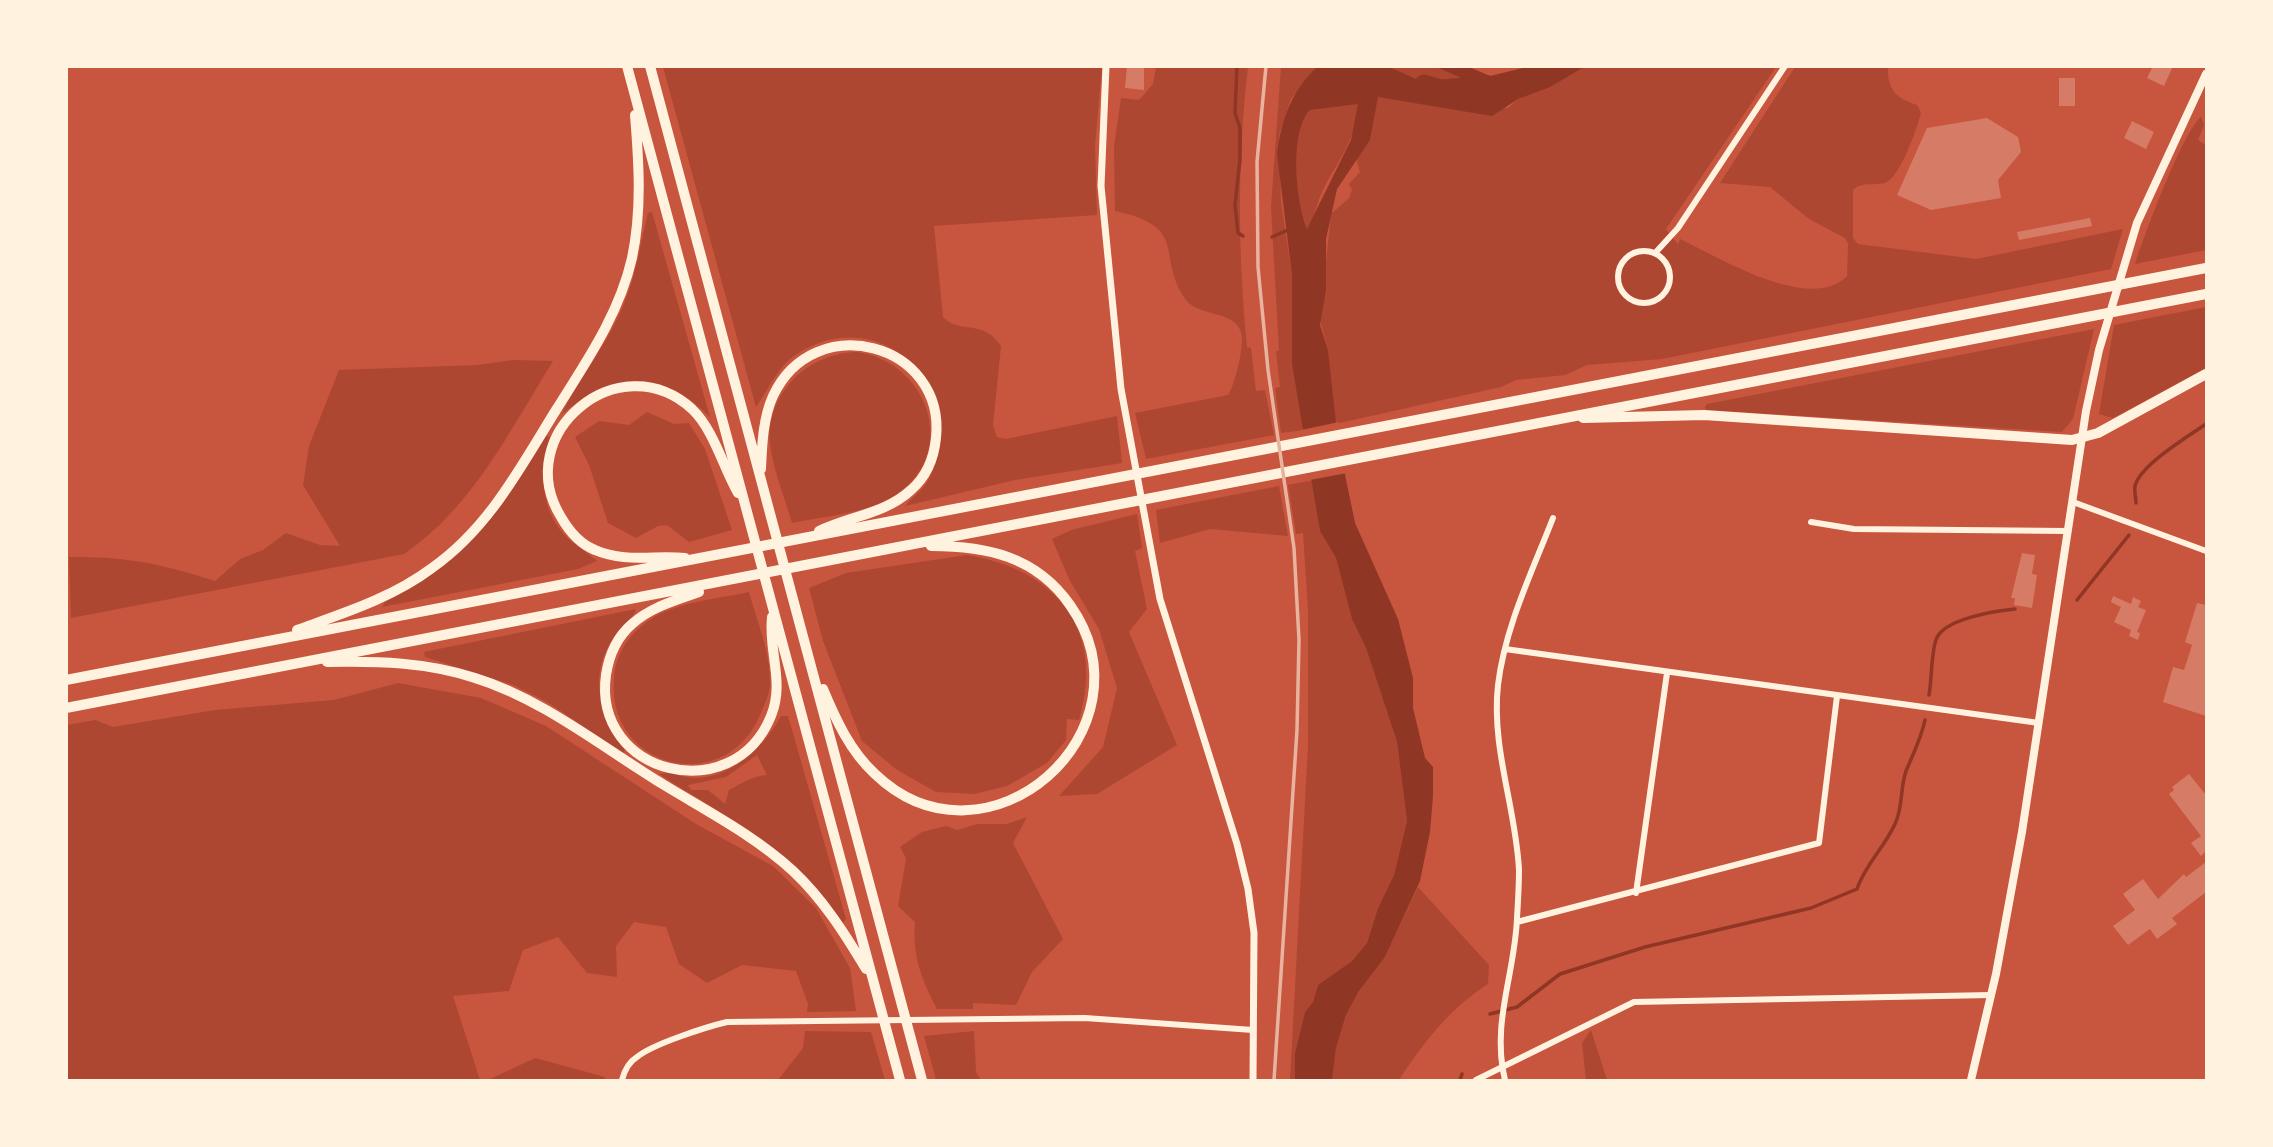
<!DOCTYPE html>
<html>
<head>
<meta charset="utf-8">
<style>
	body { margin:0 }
	#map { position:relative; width:2273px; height:1147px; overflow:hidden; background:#c8553d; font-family:"PT Sans",sans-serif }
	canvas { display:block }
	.frame { position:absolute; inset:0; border:68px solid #fff3e0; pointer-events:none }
</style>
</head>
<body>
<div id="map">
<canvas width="2273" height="1147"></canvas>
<div class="frame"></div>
</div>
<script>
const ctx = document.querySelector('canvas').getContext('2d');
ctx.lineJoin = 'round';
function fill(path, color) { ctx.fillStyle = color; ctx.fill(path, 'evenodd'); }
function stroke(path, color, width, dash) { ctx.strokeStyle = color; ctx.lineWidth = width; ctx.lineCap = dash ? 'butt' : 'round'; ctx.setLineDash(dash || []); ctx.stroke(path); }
fill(new Path2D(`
	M1888 66C1887 90 1896 98 1917 105L1921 113C1917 128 1900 178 1885 183 1874 186 1862 181 1853 190V238L1858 244 1976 259 2123 229 2111 269 1662 359 1587 365 1565 375 1516 380 1501 387 1335 424 1328 350 1320 320 1331 214 1349 198 1352 190 1349 184 1360 172 1356 158 1370 140 1377 98 1386 94 1508 108 1518 99 1584 67H1776L1666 229 1678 244 1680 239C1718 257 1811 314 1847 276L1848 244 1845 238 1809 219 1770 187 1720 183 1795 67Z
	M663 67H1102L1095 145 1097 215 934 226 943 317C960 335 983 318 1001 346L993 425 997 437 1006 439 1117 416 1122 463 1015 480 905 506C913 497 925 488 930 477 975 385 872 295 790 359 776 371 766 393 756 407Z
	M1156 67H1248C1237 160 1238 253 1247 347L1251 348 1256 391 1265 390 1274 435 1146 459 1135 413 1228 395C1235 385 1245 344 1241 332 1234 310 1199 317 1186 300 1155 256 1191 227 1115 211L1114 146 1121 98 1139 100 1153 84Z
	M1281 67H1317L1291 99 1279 135 1281 202 1292 275V364L1304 430 1281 433 1275 388 1280 387 1276 351H1279L1271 207Z
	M1387 67H1436L1468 81C1456 99 1402 76 1387 67Z
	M1353 103 1358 104C1358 139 1335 164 1321 194 1316 205 1315 219 1307 229 1296 202 1289 133 1310 110Z
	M2201 117 2204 125 2198 140 2206 145V250L2135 264C2144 236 2182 133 2201 117Z
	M652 212 710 417C661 368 613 371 562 414 580 376 607 345 623 306 636 276 640 245 648 213Z
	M2206 307V368L2113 418 2099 414 2114 325Z
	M2094 329 2073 419 2062 432 1706 410 1705 407 1707 404Z
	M856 352C928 361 960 452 896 495 866 514 825 516 792 523 785 498 773 470 770 444 765 393 809 353 856 352Z
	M513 360 553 361C510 430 473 507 404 554L71 618 69 557C123 556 164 564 215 581L240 559 263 550 286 533 320 545 340 546 303 485 309 446 339 370 477 365Z
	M647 412 674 424 689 423 705 449 732 530 689 542 667 525 658 526 636 538 608 523 589 465 575 437 599 421 629 425Z
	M546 435 550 438C540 470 540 507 563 533 572 544 587 552 597 561L578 569 382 607 385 602C468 556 497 514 546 435Z
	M1314 480 1320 531 1336 558 1352 619 1366 648 1397 742 1407 821 1394 875 1378 908 1367 943 1352 961 1318 985 1313 1002 1305 1012 1295 1053V1080H1290L1308 745V609L1303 533 1296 534 1288 485Z
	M1279 486 1288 536 1210 529 1160 543 1156 510Z
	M1137 514 1142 548 1135 551 1147 609 1129 632 1177 745 1097 794 1059 796 1103 747 1117 688 1099 629 1070 581 1052 539 1071 530Z
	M967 555C1056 569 1106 630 1079 720L1067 719 1066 740 1047 763 1007 786 974 794 936 792 897 770 862 741 823 641 809 588 846 573Z
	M749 592C757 622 771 653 770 685 769 695 764 706 760 715 726 797 606 770 614 678 616 654 628 635 648 621 675 602 717 599 749 592Z
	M636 609C634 619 622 625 616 634 588 673 597 711 626 747L623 753 547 702 513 685 425 657 424 652Z
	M398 683 481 698 546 726 696 824 773 866 816 908 850 968 856 1011 807 1012 808 1004 796 971 742 965 707 983 679 964 666 927 634 922 616 946 617 977 587 973 558 937 523 950 509 991 453 996 480 1080H67V725L95 720 113 727 215 710 334 700Z
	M781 716H788L846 919 842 925C802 852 726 818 659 774 670 771 684 778 696 778 733 777 765 746 781 716ZM757 755 767 775C754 775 739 785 729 790L725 804 708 790H691L688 785 726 777Z
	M1027 817 1013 843 1063 939 1032 972 1016 1005 973 1003V1009H937C922 981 912 955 915 922L898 906 906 858 900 847 922 832 946 826 957 830 977 824H1007Z
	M1418 887 1489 965 1488 984C1449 1009 1424 1042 1399 1080H1332L1336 1048 1346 1015 1359 991 1385 957Z
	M1591 1030 1607 1080H1586L1582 1043Z
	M805 1031 871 1032 885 1080H778L803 1048Z
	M974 1031 976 1072 981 1080H936L924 1036Z
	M535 1058 605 1077 604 1080H488Z`), '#ae4732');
fill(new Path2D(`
	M1317 67C1335 67 1373 62 1388 67 1411 75 1439 95 1465 86L1468 81 1436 67H1469L1490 76 1527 67H1584L1550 87 1518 99 1492 116 1378 97 1370 140 1337 189 1326 239V290L1320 325 1328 350 1338 441 1355 523 1398 619 1413 678V708L1425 758 1433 767V796L1430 832 1420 881 1385 957 1359 991 1346 1015 1336 1048 1332 1080H1295V1053L1305 1012 1313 1002 1318 985 1352 961 1367 943 1378 908 1394 875 1407 821 1397 742 1366 648 1352 619 1336 558 1320 531 1292 364V275L1277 154C1281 120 1292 90 1317 67ZM1358 104 1351 140 1307 229C1296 202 1289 132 1310 110Z`), '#8f3625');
fill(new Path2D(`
	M1339 422 1347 473 1310 480 1301 430Z`), '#c8553d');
stroke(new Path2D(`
	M1237 66 1235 113 1240 128V159L1235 205 1238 233 1243 236
	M1272 237 1290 229
	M2136 503C2136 498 2134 491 2135 486 2140 465 2189 436 2206 424
	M2077 600 2129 535
	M1929 695C1932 679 1931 654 1936 640 1942 619 1995 611 2015 609
	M1490 1014 1517 1007 1560 974 1645 947 1811 908 1857 889C1865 865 1884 848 1895 824 1903 808 1900 788 1906 771 1913 754 1921 739 1925 720
	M1460 1080 1462 1074`), '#8f3625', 3.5);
stroke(new Path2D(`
	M1424 84 1441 89 1488 85`), '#8f3625', 19);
fill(new Path2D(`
	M1127 66H1144V90L1125 88Z
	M2153 66H2173L2164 86 2147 78Z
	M2059 78H2075V106H2059Z
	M1987 118 2018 137 2021 152 1998 180 2001 198 1931 210 1897 195 1927 128Z
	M2132 121 2154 132 2146 149 2124 138Z
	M2090 218 2092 226 2019 240 2017 232Z
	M2022 553 2035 555 2032 574 2037 575 2032 608 2014 605 2015 598H2011Z
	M2113 596 2131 604 2133 597 2141 601 2138 607 2146 610 2137 632 2140 633 2138 640 2129 636 2131 630 2114 622 2121 607 2111 602Z
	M2197 603 2206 605V716L2163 702 2173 667 2184 670 2186 664 2192 645 2185 642 2186 639Z
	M2189 774 2206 795V851L2201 856 2191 843 2201 836 2169 794 2174 790 2172 787Z
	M2206 862V892L2172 918 2177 924 2157 939 2150 929 2128 945 2113 926 2135 910 2123 894 2143 879 2158 899 2184 874 2186 877Z`), '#d67c66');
stroke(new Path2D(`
	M1618 277a26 26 0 1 1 52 0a26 26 0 1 1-52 0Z
	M1656 252 1678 228 1785 66
	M2073 502 2206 551
	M1811 522 1854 529 2068 531
	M1505 649 2039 723
	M1636 893 1667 673
	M1517 922 1819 843 1837 696
	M622 1080C624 1072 629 1062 637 1057 653 1044 706 1027 727 1022L1085 1018 1253 1030
	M1476 1080 1634 1002 1991 995
	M1505 1080C1491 1024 1515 974 1517 918 1518 902 1519 885 1519 870 1516 808 1491 748 1498 685 1505 627 1532 572 1553 518`), '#fff3e0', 6);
stroke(new Path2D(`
	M1106 66 1101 186 1121 389 1160 599 1237 844 1248 889 1254 933 1253 1080`), '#fff3e0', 7);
stroke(new Path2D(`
	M1971 1080 1996 974 2022 832 2086 411 2099 350 2137 223 2206 74`), '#fff3e0', 8);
stroke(new Path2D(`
	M627 66 900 1080
	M650 66 922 1080
	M1583 418 1704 415 2072 440 2098 433 2206 374
	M761 469C762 445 763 418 773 396 814 308 946 343 936 438 934 458 926 477 911 490 885 514 850 516 819 531
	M685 558C654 555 625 563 595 550 580 544 569 531 561 517 510 434 619 343 692 409 714 430 723 467 738 493
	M699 592C676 600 651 607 632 624 617 637 609 655 606 675 592 774 733 810 771 716 785 682 768 651 772 617
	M297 630C344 613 392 598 432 568 489 528 520 468 556 410 586 362 619 315 632 258 642 210 639 164 635 115
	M327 662C378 661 426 662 475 678 540 698 598 744 656 780 701 808 753 834 793 871 823 899 845 934 866 969
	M66 680 2206 268
	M823 689C836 720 850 751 875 774 987 881 1158 730 1070 605 1036 556 986 546 931 546
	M66 708 2206 294`), '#fff3e0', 10);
stroke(new Path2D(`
	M1266 66 1257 162 1258 267 1268 370 1294 548 1299 640 1297 730 1274 1080`), '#e9b49f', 3.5);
</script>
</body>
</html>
